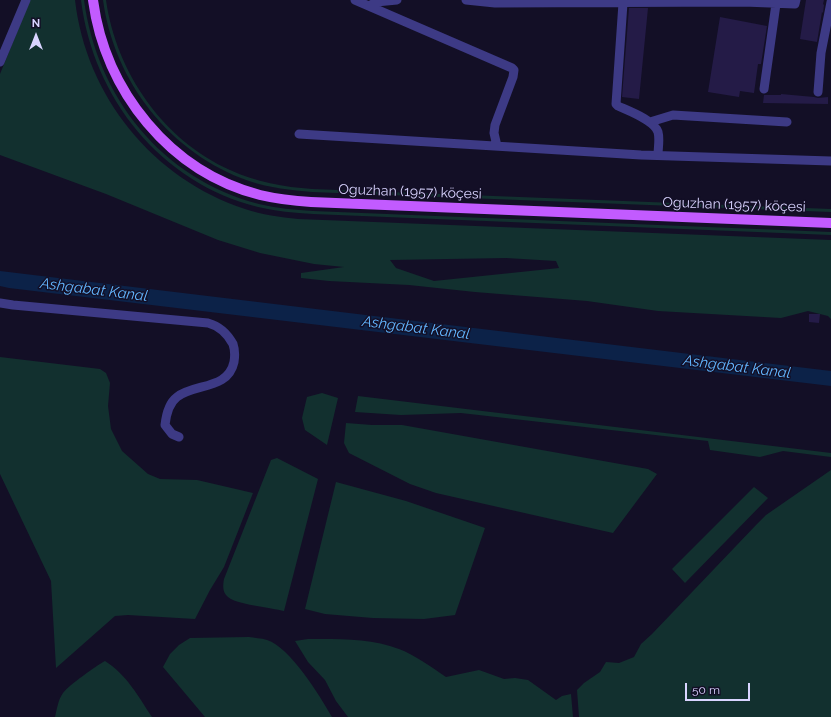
<!DOCTYPE html>
<html>
<head>
<meta charset="utf-8">
<style>
	body { margin:0 }
	#map { position:relative; width:831px; height:717px; overflow:hidden; background:#130f26; font-family:Raleway,sans-serif }
	canvas { display:block }
	.north { position:absolute; left:16px; top:16px; width:40px; height:40px; -webkit-text-stroke:3px #130f26; paint-order:stroke; rotate:0deg; font-size:11px; font-weight:700; line-height:16px; text-align:center; color:#d9d4ff }
	.north::after { content:''; display:block; margin:auto; width:14px; height:18px; background:#d9d4ff; clip-path:polygon(50% 0,100% 100%,50% 72%,0 100%) }
	.scale { position:absolute; left:685px; top:683px; width:65px; height:18px; box-sizing:border-box; border:2px solid #d9d4ff; border-top:0; padding-left:5px; font-size:12px; line-height:14px; white-space:nowrap; color:#d9d4ff; -webkit-text-stroke:3px #130f26; paint-order:stroke }
</style>
</head>
<body>
<div id="map">
<canvas width="831" height="717"></canvas>
<div class="north">N</div>
<div class="scale">50 m</div>
</div>
<script>
const ctx = document.querySelector('canvas').getContext('2d');
ctx.lineJoin = 'round';
function fill(path, color) { ctx.fillStyle = color; ctx.fill(path, 'evenodd'); }
function stroke(path, color, width, dash) { ctx.strokeStyle = color; ctx.lineWidth = width; ctx.lineCap = dash ? 'butt' : 'round'; ctx.setLineDash(dash || []); ctx.stroke(path); }
function write(font, color, halo, rows, align = 'center') {
  ctx.font = font + ' Raleway,sans-serif'; ctx.lineWidth = 3; ctx.setLineDash([]); ctx.textBaseline = 'middle'; ctx.strokeStyle = halo; ctx.fillStyle = color; for (const [text, x, y, turn = 0] of rows) {
    ctx.save(); ctx.translate(x, y); ctx.rotate((+turn || 0) * Math.PI / 180); ctx.textAlign = isNaN(turn) ? turn : align; if (halo) ctx.strokeText(text, 0, 0); ctx.fillText(text, 0, 0); ctx.restore();
  }
}
fill(new Path2D(`
	M30 0H75C86 96 153 179 245 209 262 215 280 217 298 219L831 240V319L828 316 808 311 781 318 658 311 587 301 475 292 409 285 329 281 301 278V273L344 267 314 264 260 253 218 240 106 194 0 155V74ZM506 258 556 261 559 268 434 281 396 268 390 260Z
	M81 0H84C97 97 162 179 259 204 276 208 295 210 313 211L831 232V235L313 214C294 213 276 211 258 207 161 183 93 98 81 0Z
	M103 0H106C116 72 163 140 230 170 256 182 284 187 312 189L831 209V212L312 192C291 190 270 188 249 181 171 154 114 82 103 0Z
	M0 357 100 369 106 373 110 383 108 406 111 429 122 451 148 474 160 479 197 480 253 493 224 567 210 590 195 619 128 615 115 616 56 668 51 581 0 474Z
	M322 393 338 398 327 445 305 430 302 418 307 397Z
	M358 396 831 453V457L783 451 760 457 710 450 708 441 461 413 401 415 355 412Z
	M346 423 372 425H402L648 469 657 474 613 533 436 493 410 484 349 453 344 443Z
	M277 458 318 479 284 611C272 608 235 604 228 597 222 592 223 585 224 579L271 460Z
	M831 470V717H579L577 690 584 683 600 672 606 662 619 663 634 657 641 644 652 634 757 524 766 515Z
	M336 482 406 501 485 528 455 615 424 619 373 618 325 614 305 609Z
	M754 487 768 498 685 583 672 569Z
	M249 637C254 638 261 638 267 640 290 647 320 696 332 717H205L163 667 170 654 179 645 190 638Z
	M308 639C337 639 371 638 399 649 413 654 433 668 446 677L479 670 504 679 515 678 528 680 556 700 562 696 571 694 573 717H348L336 701 325 680 308 662 295 641Z
	M105 661C127 675 138 696 152 717H55C57 709 58 700 63 693 69 685 96 666 105 661Z`), '#12302f');
fill(new Path2D(`
	M0 271 831 371V386L9 288 0 286Z`), '#0c2248');
fill(new Path2D(`
	M806 0H824L823 4 824 5 823 13 822 12 817 42 800 39Z
	M629 8H648L639 99 622 97Z
	M720 17 767 26 761 64H758L754 93 740 91 739 97 708 92Z
	M781 94 814 97 818 98 828 97V104L763 103 764 95H781Z
	M809 314H820L819 323 809 322Z`), '#241b47');
stroke(new Path2D(`
	M355 0 512 68 514 70 513 77 495 125 494 133 497 146
	M466 0 495 3 744 2 795 4 796 0
	M623 3 616 104 618 106C629 111 654 120 658 132 660 139 658 148 658 155
	M369 6 376 2 397 0
	M0 62 26 0
	M764 89 776 4
	M818 92 821 53 831 2
	M650 122 673 115 787 122
	M299 134 641 155 831 161
	M0 303 13 305 208 323C219 326 227 333 233 344 235 350 235 356 234 362 228 390 195 383 177 397 169 403 166 416 165 425L172 434 179 437`), '#3d3a85', 9);
stroke(new Path2D(`
	M93 0C105 91 170 172 260 195 277 199 294 201 311 202L831 223`), '#c25bff', 10);
write('14px', '#d9d4ff', '#130f26', [
	["Oguzhan (1957) köçesi",410,192,2],
	["Oguzhan (1957) köçesi",734,205,2]
]);
write('italic 15px', '#62b6ff', '#130f26', [
	["Ashgabat Kanal",94,290,7],
	["Ashgabat Kanal",416,328,7],
	["Ashgabat Kanal",737,367,7]
]);
</script>
</body>
</html>
